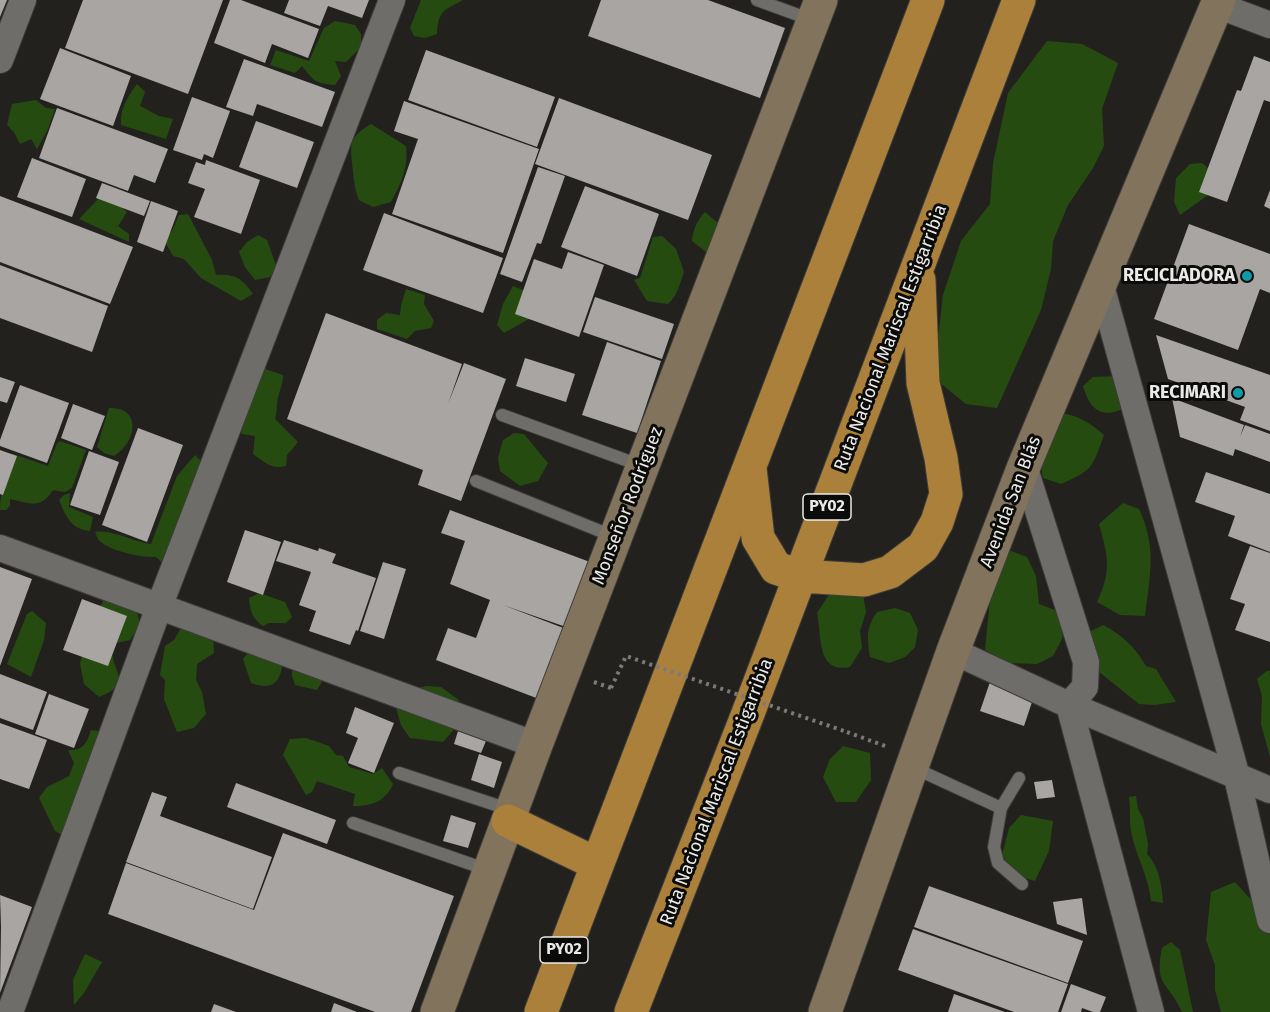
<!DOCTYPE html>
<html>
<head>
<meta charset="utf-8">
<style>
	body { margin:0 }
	canvas { display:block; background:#22211e }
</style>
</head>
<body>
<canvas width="1270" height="1012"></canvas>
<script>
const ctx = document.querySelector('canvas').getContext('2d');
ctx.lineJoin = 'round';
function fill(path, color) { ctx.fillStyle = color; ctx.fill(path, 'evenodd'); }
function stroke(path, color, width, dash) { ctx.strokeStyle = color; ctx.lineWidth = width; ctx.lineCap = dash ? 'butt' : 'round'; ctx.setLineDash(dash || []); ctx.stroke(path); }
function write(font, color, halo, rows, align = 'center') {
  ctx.font = font + ' "Fira Sans",sans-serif'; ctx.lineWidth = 6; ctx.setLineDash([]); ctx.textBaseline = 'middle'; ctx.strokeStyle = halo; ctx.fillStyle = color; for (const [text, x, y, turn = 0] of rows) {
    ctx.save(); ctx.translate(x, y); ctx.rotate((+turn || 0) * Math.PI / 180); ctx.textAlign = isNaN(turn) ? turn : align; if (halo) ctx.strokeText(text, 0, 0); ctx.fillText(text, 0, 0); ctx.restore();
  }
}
fill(new Path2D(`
	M421 0H463C444 10 438 11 437 34L425 38 414 36 410 28Z
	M335 21 355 25 361 34V47L346 62 335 61 341 76 335 85C313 83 315 81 302 66L295 73 270 65 276 50 309 61 324 28Z
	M1047 41 1082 44 1118 63 1102 109 1104 146 1093 168 1068 205 1053 241 1051 269 1041 310 997 408 966 404 928 373 939 331 943 295 961 241 990 204 993 163 1008 93Z
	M137 84 145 92 140 106 159 116 173 119 166 139 121 125C120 108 127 98 137 84Z
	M36 100 46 108 55 109 48 129 37 149 31 139 20 144 14 132 7 125 12 104Z
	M371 124 406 146C408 169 402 182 391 202L373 207 359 200C355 190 354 182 353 172 351 146 346 139 371 124Z
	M1202 163 1217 176 1211 193 1180 215 1174 202 1176 178 1190 164Z
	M102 195 113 200 127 212 118 226 129 234V242L79 219Z
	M705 212 718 223 725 234 716 246 706 252 692 241C693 229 697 221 705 212Z
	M188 214 212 260 216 275C235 273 243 279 253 294L241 301 201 278 184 259 173 256 164 240 172 231 179 215Z
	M258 235 267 240 277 268 270 277 255 280 245 267 239 252 247 242Z
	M662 236 676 249 684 272C679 285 678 295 668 304L647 301 634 280 640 278 653 237Z
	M513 286 523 290 536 315 504 333 497 325 503 304Z
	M406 289 425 295 424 304 434 321 431 328 415 331 407 339 377 329V320L386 313 400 315 401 305Z
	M265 369 283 375C283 383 281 386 279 394 276 401 278 409 275 419L298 442 287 455 286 466C272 470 264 462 253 454L255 436 242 434 237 418 257 386Z
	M1118 376 1127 407C1102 420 1090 410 1083 386L1093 377Z
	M109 408C143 407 136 443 114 456L104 453 97 447Z
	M1059 413C1078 415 1089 422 1104 435 1092 468 1093 470 1061 484L1043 478 1041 466Z
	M514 433 524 434 548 463 538 481 520 486 500 471 498 458 503 440Z
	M60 441 86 450 72 488 65 492 53 490C40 510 30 503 10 499V506L6 510H0C0 493 6 475 8 457L13 454 48 466 57 443Z
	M195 455 207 467 165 565 156 557C143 558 110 551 100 541 97 539 97 535 95 532 113 529 132 542 151 544L177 476Z
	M70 493 69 507 93 517 90 531C70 529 66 516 59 500L64 495Z
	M1123 503 1139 509C1157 547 1150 576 1145 616L1120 615 1097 602C1112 570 1108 557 1099 524Z
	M1011 551 1027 557 1036 576 1039 604 1055 610 1066 621 1062 639 1053 656 1037 664 1009 663 985 650 991 589 986 572Z
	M110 584 133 592 140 625 130 640 112 644C109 672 137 682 99 697L84 684 80 663 86 643 89 612 102 604Z
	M832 590 863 594 866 612 860 631 862 648 850 667C816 674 822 636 817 613Z
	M259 593 285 602 292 617 286 623H269L263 626C252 619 250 610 249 598Z
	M895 608 910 613 918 630 915 647 905 657 889 663 870 657C867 637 866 628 877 612Z
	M32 611 46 623 44 640 31 677 7 664 27 614Z
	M1103 625C1122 635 1135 647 1146 666L1156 669 1176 702 1155 705 1139 704 1088 663 1089 632Z
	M181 628 213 637 214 653 197 664 196 680 202 692 206 714 194 728 177 732 164 699 165 680 160 675 165 646 174 640Z
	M255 645 283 660C281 682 273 691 251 683L243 659Z
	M292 665 328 672 317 690 295 685 292 676Z
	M1267 671H1270V757L1261 724 1262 696 1257 679Z
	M426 686 441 687 459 700 456 727 443 742 410 738 401 725 395 705 411 690Z
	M91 730 99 731 112 756 64 836 55 831 39 798 47 787 69 776 74 763 68 750C83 751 87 743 91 730Z
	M306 738 329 746 336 755 343 756 349 767 373 774 382 768 393 784C385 802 372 806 353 806L355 794 317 781 312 792 306 795 283 755 290 739Z
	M843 746 870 753 871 780 856 802H836L823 777 830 759Z
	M1136 796 1138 809 1143 818 1148 844 1147 854C1159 866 1162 886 1163 903L1151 901C1149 876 1135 855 1131 831 1129 820 1131 809 1129 797Z
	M1021 815 1053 821 1049 851 1035 881 1016 875 1002 855 1009 828Z
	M1235 882 1270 921V1012H1221L1215 990V965L1206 940 1211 892Z
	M1171 942 1180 950 1193 1012H1182C1168 981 1154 987 1162 948Z
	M85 954 102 962 84 993 74 1005 73 980Z`), '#264b10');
fill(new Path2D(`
	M0 0H7L0 17Z
	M83 0H223L188 94 65 48Z
	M230 0H241L319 29 308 58 272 44 265 63 214 43Z
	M289 0H369L362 18 328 6 320 26 284 13Z
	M601 0H708L785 28 760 98 588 36Z
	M60 48 131 76 113 126 40 99Z
	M426 50 555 97 537 147 408 100Z
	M1254 56 1270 62V102L1264 100 1227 202 1199 192 1237 90 1241 91Z
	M244 59 335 92 322 127 257 104 253 116 226 107Z
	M192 97 230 111 213 158 204 154 202 160 173 150Z
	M559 98 712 155 688 220 535 164Z
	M404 101 539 149 503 253 392 214 418 139 394 131Z
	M57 108 168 149 155 183 134 175 128 191 39 158Z
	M256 121 314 142 297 188 239 167Z
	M32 158 86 179 72 217 17 197Z
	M206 160 260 180 241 234 194 217 205 189 188 183 196 162 205 165Z
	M538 167 565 176 541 244 537 243 522 282 500 274Z
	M102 183 150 201 144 216 96 198Z
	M585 186 659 214 637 276 561 247Z
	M1270 190V209L1264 206Z
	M0 196 133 247 110 304 0 262Z
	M151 201 178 211 163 252 137 242Z
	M384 213 503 258 483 313 363 270Z
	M1189 224 1270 254V293L1260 289 1238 350 1154 319Z
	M568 252 604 265 579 337 515 314 534 259 562 269Z
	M0 265 108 306 92 352 0 318Z
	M595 297 674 324 662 359 583 332Z
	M326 313 462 364 448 404 464 363 506 379 461 501 418 485 423 470 287 419Z
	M1156 335 1270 375V431L1240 420 1245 407 1168 379Z
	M607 342 661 361 637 433 582 415Z
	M525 358 575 374 566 402 516 386Z
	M0 377 15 382 7 403 0 401Z
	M20 385 69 403 47 463 0 446V440Z
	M1172 398 1244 425 1240 437 1245 425 1270 434V462L1235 449 1233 456 1180 437Z
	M73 404 105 416 92 450 61 438Z
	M138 428 183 445 147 542 102 525Z
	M0 450 17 456 3 495 0 494Z
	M89 451 119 462 100 515 70 505Z
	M1206 472 1270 494V552L1228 536 1235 516 1195 502Z
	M450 510 590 562 566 627 503 605 566 629 539 699 436 660 448 628 476 638 490 600 450 584 465 541 441 533Z
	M245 530 281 542 263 595 227 582Z
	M284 540 318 551 319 548 336 554 332 563 376 578 358 631 356 630 350 645 309 631 316 611 299 605 311 572 276 561Z
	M1250 546 1270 553V642L1235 630 1245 604 1230 599Z
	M383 562 406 569 384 639 360 631Z
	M0 567 32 579 0 666Z
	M82 599 127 616 108 666 63 650Z
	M0 674 47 692 33 730 0 718Z
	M990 682 1034 696 1024 726 980 711Z
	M49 694 89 709 74 748 35 734Z
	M355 707 394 723 374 773 348 763 358 738 346 733Z
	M0 723 47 740 29 789 0 779Z
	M458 731 486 741 481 753 454 744Z
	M479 754 502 762 494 788 471 780Z
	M1052 780 1055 797 1037 799 1034 782Z
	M236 783 336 820 327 844 227 807Z
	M152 792 167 797 160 816 272 857 253 909 126 862Z
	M451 815 476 823 468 848 443 841Z
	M283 833 454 896 411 1012H375L108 914 126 863 254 910Z
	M929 886 1083 941 1068 983 914 927Z
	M0 895 32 907 0 993 1 927Z
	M1082 898 1087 935 1057 924 1053 902Z
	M913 929 1068 984 1058 1012H1014L898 970Z
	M1071 984 1106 997 1100 1012H1093L1082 1008 1081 1012H1061Z
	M954 994 1005 1012H948Z
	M334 1003 357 1012H331Z
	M214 1004 236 1012H211Z`), '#a8a5a2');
const lane = new Path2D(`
	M757 0 812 20
	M502 415 642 466
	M476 481 615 537
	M912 767 1001 808 994 847 998 863 1022 884
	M399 773 511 810
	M1001 808 1019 778
	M353 823 488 870`);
const street = new Path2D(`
	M1217 5 1270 25
	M0 60 23 0
	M1100 282 1237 777 1270 920
	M1024 466 1086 662 1085 687 1069 705 1151 1012
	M0 548 536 745
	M953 651 1069 705 1270 790
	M10 1012 159 607 392 0`);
const secondary = new Path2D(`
	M437 1012 536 745 821 0
	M825 1012 953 651 1024 466 1219 0`);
const highway = new Path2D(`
	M750 468 758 538 776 568 800 576 864 580 890 572 923 547 937 522 946 494 941 458 923 383 919 280
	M508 821 597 864
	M541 1012 928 0
	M631 1012 747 716 1019 0`);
stroke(lane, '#3d3c39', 14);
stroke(street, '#3d3c39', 28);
stroke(secondary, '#3d3c39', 35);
stroke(highway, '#3d3c39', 35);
stroke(new Path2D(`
	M594 682 611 688
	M847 732 885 746`), '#7b7a77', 4, [3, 4.5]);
stroke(lane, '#6f6d6a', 12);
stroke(street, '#6f6d6a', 26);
stroke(secondary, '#81735c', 33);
stroke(highway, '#ab803a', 33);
stroke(new Path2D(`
	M611 688 626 656 847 732`), '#7b7a77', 4, [3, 4.5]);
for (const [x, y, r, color] of [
	[1247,276,6,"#0f9aa8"],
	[1238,393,6,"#0f9aa8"]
]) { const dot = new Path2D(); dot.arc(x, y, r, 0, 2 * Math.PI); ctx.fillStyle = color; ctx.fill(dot); stroke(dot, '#0b0b0a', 2); }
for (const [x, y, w] of [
	[827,507,48],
	[564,950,48]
]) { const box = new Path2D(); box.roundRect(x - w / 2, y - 13, w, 26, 4.5); ctx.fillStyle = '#0b0b0a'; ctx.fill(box); stroke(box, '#eaeae8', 1.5); }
write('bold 16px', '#eaeae8', null, [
	["PY02",827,507],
	["PY02",564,950]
]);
write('bold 18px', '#eaeae8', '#0b0b0a', [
	["RECICLADORA",1235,276],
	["RECIMARI",1226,393]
], 'right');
write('18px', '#eaeae8', '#0b0b0a', [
	["Ruta Nacional Mariscal Estigarribia",891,338,-69],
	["Avenida San Blás",1011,502,-69],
	["Monseñor Rodríguez",628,506,-69],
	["Ruta Nacional Mariscal Estigarribia",717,792,-69]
]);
</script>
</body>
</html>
